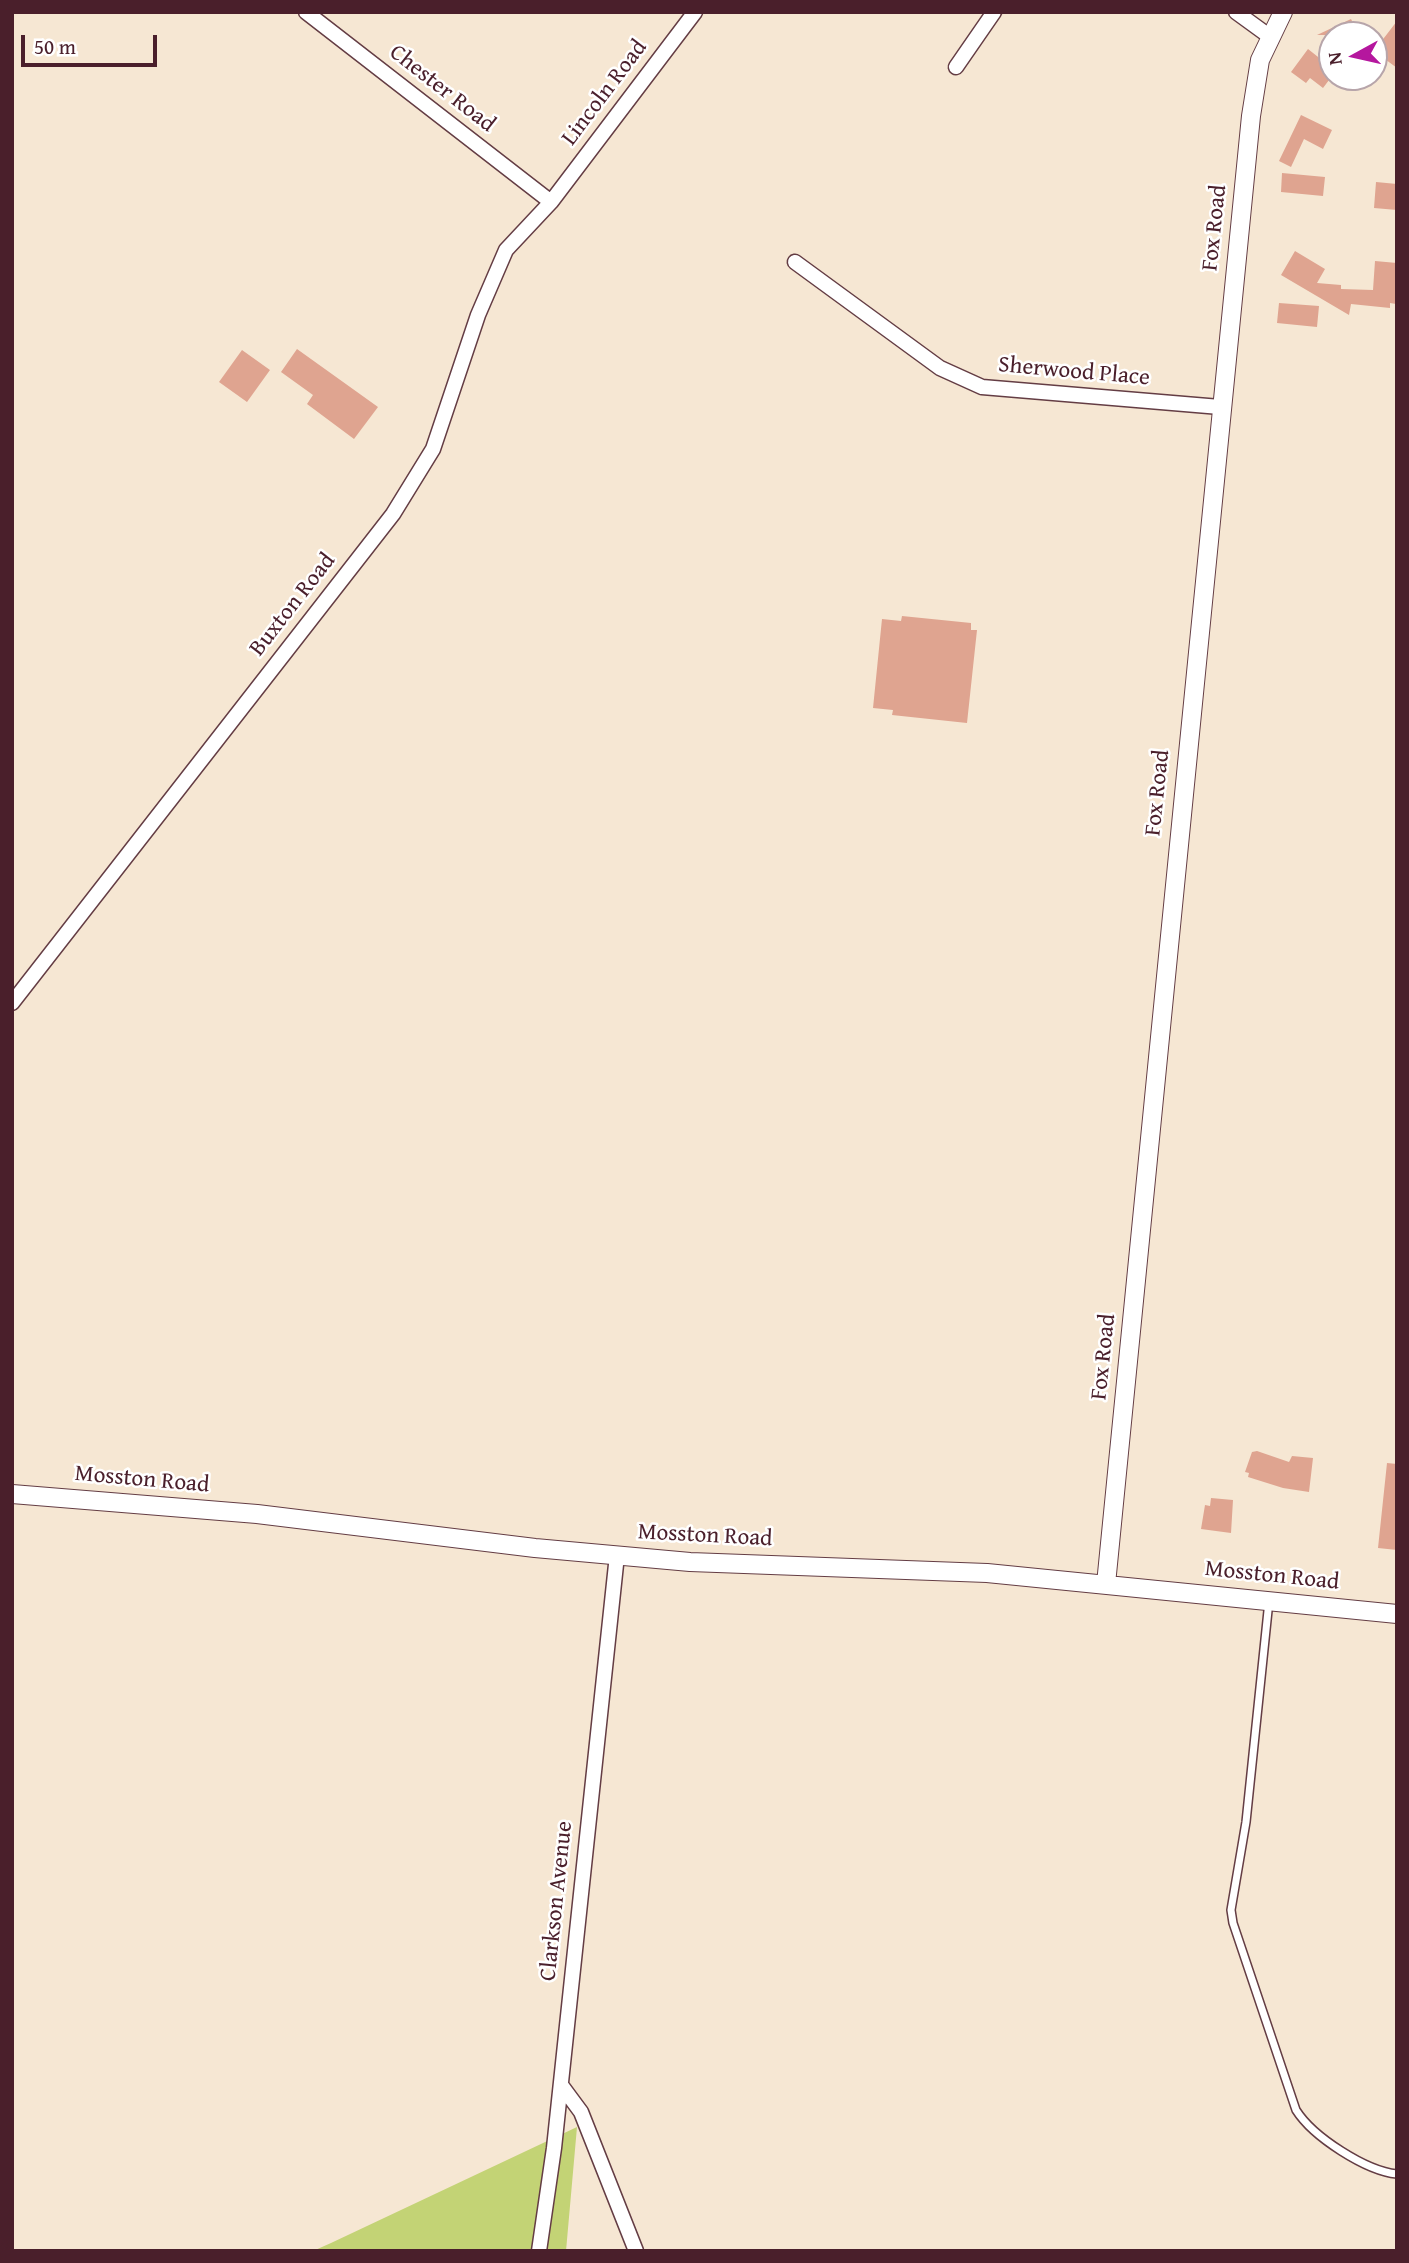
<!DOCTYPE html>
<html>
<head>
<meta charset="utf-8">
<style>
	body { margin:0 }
	#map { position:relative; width:1409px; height:2263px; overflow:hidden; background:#f6e7d3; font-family:"Gentium Book Plus",serif }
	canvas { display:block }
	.frame { position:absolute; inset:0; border:14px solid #4a1f2b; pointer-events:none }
	.north { position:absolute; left:1318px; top:21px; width:70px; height:70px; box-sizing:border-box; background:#fff; border:2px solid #b7a5aa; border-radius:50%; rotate:262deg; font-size:19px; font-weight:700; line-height:28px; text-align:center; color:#4a1f2b }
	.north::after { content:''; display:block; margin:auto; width:24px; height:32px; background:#b5179e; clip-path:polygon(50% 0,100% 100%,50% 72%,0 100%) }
	.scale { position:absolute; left:21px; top:35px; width:136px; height:32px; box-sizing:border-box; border:4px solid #4a1f2b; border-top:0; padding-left:9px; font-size:21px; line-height:24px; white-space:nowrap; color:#4a1f2b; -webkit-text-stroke:5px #fff; paint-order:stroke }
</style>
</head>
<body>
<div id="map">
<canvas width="1409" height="2263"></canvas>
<div class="frame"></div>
<div class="north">N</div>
<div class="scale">50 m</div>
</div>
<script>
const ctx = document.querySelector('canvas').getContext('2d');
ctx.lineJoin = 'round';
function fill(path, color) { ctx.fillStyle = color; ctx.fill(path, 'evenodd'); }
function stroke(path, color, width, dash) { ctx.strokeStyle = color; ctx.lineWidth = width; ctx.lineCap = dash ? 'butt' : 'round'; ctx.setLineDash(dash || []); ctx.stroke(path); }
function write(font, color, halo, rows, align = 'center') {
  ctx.font = font + ' "Gentium Book Plus",serif'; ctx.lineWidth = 5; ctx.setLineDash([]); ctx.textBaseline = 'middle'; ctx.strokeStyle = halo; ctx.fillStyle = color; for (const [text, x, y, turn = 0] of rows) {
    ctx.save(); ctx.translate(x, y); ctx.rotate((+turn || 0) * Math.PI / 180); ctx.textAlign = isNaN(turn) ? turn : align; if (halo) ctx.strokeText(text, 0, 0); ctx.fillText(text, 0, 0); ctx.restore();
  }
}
fill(new Path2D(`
	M577 2127 566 2251H313L331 2243Z`), '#c3d375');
fill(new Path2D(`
	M1351 19 1359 35H1317Z
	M1397 21V68L1374 51Z
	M1308 49 1332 68V76L1323 88 1310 78 1306 83 1291 72Z
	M1301 115 1332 130 1323 149 1304 139 1291 167 1279 161Z
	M1282 173 1325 177 1323 196 1281 192Z
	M1376 182 1397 184V210L1374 208Z
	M1295 251 1325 269 1317 283 1341 285V289L1373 290 1375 261 1397 263 1396 304 1390 303V308L1351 304 1349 315 1281 275Z
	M1279 303 1319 306 1317 327 1277 323Z
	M297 349 378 407 354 439 307 404 313 395 281 372Z
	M242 350 270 370 247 402 219 382Z
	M902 616 971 623V630H977L967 723 892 715 893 710 873 708 882 619 901 621Z
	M1257 1451 1289 1462 1292 1456 1313 1458 1309 1492 1283 1488 1248 1477 1249 1473 1245 1472 1252 1452Z
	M1387 1463 1397 1464V1550L1378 1548Z
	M1211 1498 1233 1500 1231 1533 1201 1529 1205 1505 1210 1506Z`), '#dfa490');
const service = new Path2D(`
	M1269 1601 1246 1822 1231 1910 1233 1923 1296 2110C1313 2137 1366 2171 1397 2174`);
const minor = new Path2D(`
	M306 12 551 202
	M1236 12 1269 36
	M956 67 994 12
	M795 262 940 368 982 387 1220 407
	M12 1003 393 514 433 449 478 315 506 250 551 202 695 12
	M561 2085 581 2112 636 2251
	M539 2251 554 2148 617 1555`);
const tertiary = new Path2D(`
	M12 1494 257 1514 535 1548 690 1562 987 1573 1397 1614
	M1106 1584 1251 116 1260 60 1283 12`);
stroke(service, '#643d44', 10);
stroke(minor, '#643d44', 17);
stroke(tertiary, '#643d44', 20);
stroke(service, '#fff', 7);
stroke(minor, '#fff', 14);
stroke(tertiary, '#fff', 18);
write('23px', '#4a1f2b', '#fff', [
	["Chester Road",442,89,38],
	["Lincoln Road",605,93,-53],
	["Fox Road",1215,228,-84],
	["Sherwood Place",1074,372,5],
	["Buxton Road",293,605,-52],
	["Fox Road",1158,793,-84],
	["Fox Road",1104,1357,-84],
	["Mosston Road",142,1480,5],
	["Mosston Road",705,1536,3],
	["Mosston Road",1272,1576,6],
	["Clarkson Avenue",557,1901,-84]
]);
</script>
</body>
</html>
